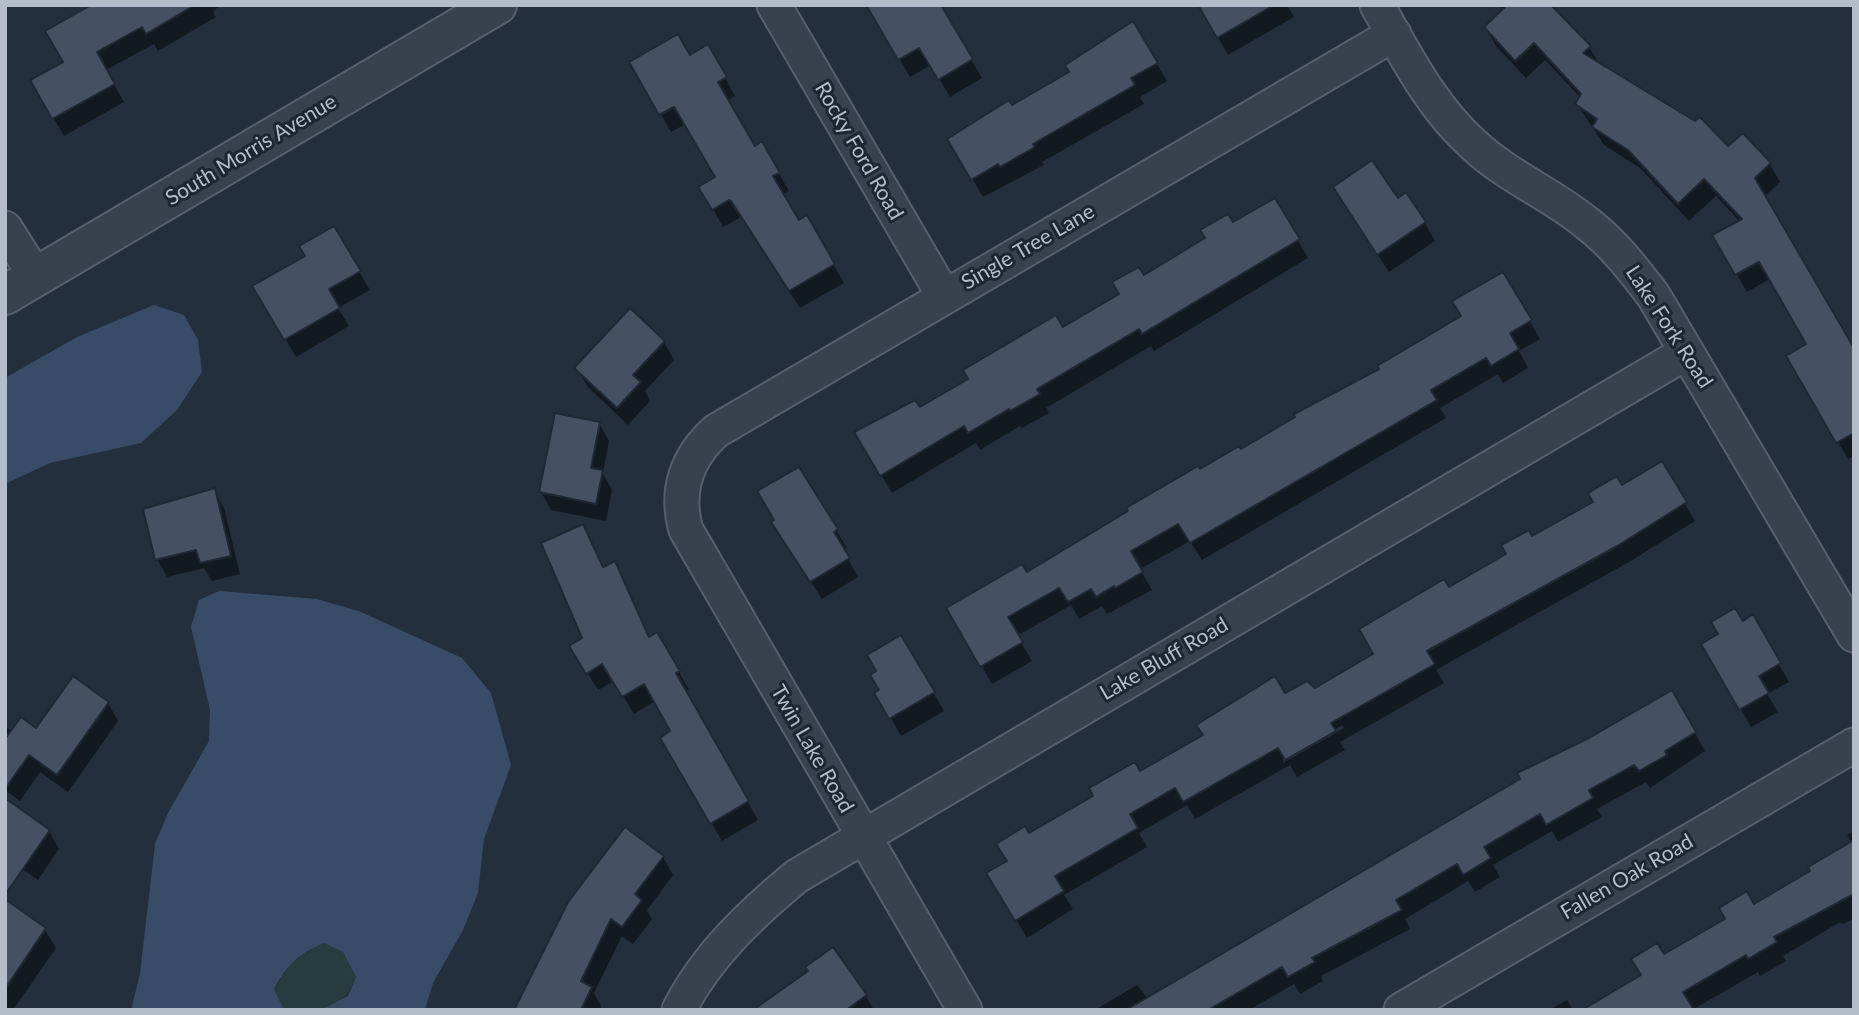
<!DOCTYPE html>
<html>
<head>
<meta charset="utf-8">
<style>
	body { margin:0 }
	#map { position:relative; width:1859px; height:1015px; overflow:hidden; background:#242f3e; font-family:Lato,sans-serif }
	canvas { display:block }
	.frame { position:absolute; inset:0; border:7px solid #b4bcc9; pointer-events:none }
</style>
</head>
<body>
<div id="map">
<canvas width="1859" height="1015"></canvas>
<div class="frame"></div>
</div>
<script>
const ctx = document.querySelector('canvas').getContext('2d');
ctx.lineJoin = 'round';
function fill(path, color) { ctx.fillStyle = color; ctx.fill(path, 'evenodd'); }
function stroke(path, color, width, dash) { ctx.strokeStyle = color; ctx.lineWidth = width; ctx.lineCap = dash ? 'butt' : 'round'; ctx.setLineDash(dash || []); ctx.stroke(path); }
function write(font, color, halo, rows, align = 'center') {
  ctx.font = font + ' Lato,sans-serif'; ctx.lineWidth = 6; ctx.setLineDash([]); ctx.textBaseline = 'middle'; ctx.strokeStyle = halo; ctx.fillStyle = color; for (const [text, x, y, turn = 0] of rows) {
    ctx.save(); ctx.translate(x, y); ctx.rotate((+turn || 0) * Math.PI / 180); ctx.textAlign = isNaN(turn) ? turn : align; if (halo) ctx.strokeText(text, 0, 0); ctx.fillText(text, 0, 0); ctx.restore();
  }
}
fill(new Path2D(`
	M324 943 343 952 356 977C342 1011 317 1014 283 1008L274 990C287 965 298 955 324 943Z`), '#263c3f');
fill(new Path2D(`
	M154 305 184 315 198 340 202 372 177 410 141 443 50 463 5 484V378L77 337Z
	M219 591 317 599 361 612 462 658 491 693 511 765 484 839 478 893 463 930 433 983 425 1010H321L348 996 356 977 343 952 324 943C298 954 287 965 274 989L283 1008 292 1010H131L140 974 155 844 168 813 209 741 210 710 191 627 199 600Z`), '#394c67');
fill(new Path2D(`
	M92 5H220L213 12 216 17 158 51 154 44 106 70 124 102 64 136 32 81 65 62Z
	M867 5H939L982 78 950 97 931 65 910 77Z
	M1199 5H1287L1294 17 1228 55Z
	M1500 5H1553L1589 47 1600 65 1728 149 1770 164 1780 182 1764 197 1854 352V461L1852 457 1848 459 1788 356 1809 345 1770 279 1747 292 1715 236 1740 222 1716 196 1689 221 1640 168 1604 145 1577 104 1581 98 1545 60 1526 78 1496 46 1486 28 1503 11Z
	M1133 24 1167 81 1140 97 1144 104 1042 162 1044 165 983 197 949 140 1071 73Z
	M708 46 735 96 727 101 754 148 762 144 789 191 782 195 798 222 806 217 844 283 800 308 741 217 723 227 701 188 717 177 686 124 671 132 631 62 690 57Z
	M1274 200 1308 258 1154 351 1151 346 1046 408 1049 413 1022 428 1020 426 980 450 976 443 892 493 856 433 919 410 1063 330 1121 295 1143 277Z
	M1398 200 1425 223 1435 241 1389 272 1345 205Z
	M333 228 370 290 338 308 349 326 296 357 255 287 307 256Z
	M1502 274 1540 339 1519 351 1528 368 1503 383 1498 374 1440 408 1446 418 1202 560 1190 541 1140 569 1152 590 1107 614 1102 606 1079 619 1071 605 1017 636 1032 661 992 684 949 609 1026 574 1199 471 1240 451 1381 370 1464 317Z
	M664 342 674 360 645 391 650 401 628 425 587 386 577 368Z
	M599 423 609 441 603 473 612 490 606 521 551 510 541 492Z
	M1661 463 1695 521 1629 562 1436 670 1444 683 1340 742 1345 750 1297 777 1290 765 1195 819 1187 805 1139 833 1147 847 1064 895 1073 909 1027 938 989 874 1009 862 1029 835 1285 696 1315 690 1375 655 1448 590ZM1342 725 1344 728 1283 763V759Z
	M798 469 847 548 843 550 858 577 822 599 784 540Z
	M214 491 224 508 240 574 212 581 204 568 167 577 157 559Z
	M582 526 604 568 614 563 650 639 656 635 679 672 689 690 685 692 758 820 722 841 662 738 672 732 655 701 634 714 614 681 598 690 571 646 585 638Z
	M1752 617 1789 682 1767 694 1778 712 1751 727 1704 644Z
	M901 637 944 711 901 736 877 693 881 690Z
	M1672 692 1705 751 1650 788 1646 782 1597 809 1602 817 1558 842 1552 831 1493 865 1500 877 1475 892 1468 881 1405 919 1410 929 1321 976 1323 981 1300 994 1294 984 1249 1010H1095L1137 985 1148 999Z
	M108 703 118 721 68 792 40 772 20 801 5 790 6 727 13 732 36 731Z
	M49 831 59 849 38 880 5 857Z
	M1854 831V919L1843 924 1840 922 1783 956 1786 961 1760 976 1758 972 1692 1010 1643 976 1664 957 1813 872 1852 843 1847 835Z
	M663 857 673 875 647 910 652 919 633 944 622 936 594 993 601 1006 600 1010H516Z
	M5 901 45 930 56 948 13 1010H5Z
	M866 996 874 1010H778Z
	M1567 1000 1573 1010H1549Z`), '#0007');
const building = new Path2D(`
	M91 5H195L146 34 142 27 97 52 115 84 52 119 30 80 63 62 45 31Z
	M866 5H941L973 59 938 80 919 48 898 60Z
	M1198 5H1274L1217 38Z
	M1507 5H1551L1591 46 1583 53 1695 121 1700 117 1728 146 1743 133 1771 163 1755 178 1854 348V433L1836 443 1786 356 1806 344 1759 262 1735 275 1712 235 1742 219 1704 179 1678 204 1628 150 1592 127 1597 119 1575 104 1581 94 1534 43 1515 61 1484 27Z
	M1133 21 1158 63 1131 78 1135 85 1033 144 1035 147 1000 167 998 164 971 180 947 139 1009 100 1012 105 1069 72 1065 65Z
	M678 34 690 55 708 44 727 77 718 82 755 146 762 141 780 173 773 176 799 220 807 215 835 264 789 291 731 201 729 200 712 210 698 187 715 177 674 107 659 115 629 62Z
	M1372 160 1398 198 1406 192 1426 222 1377 255 1333 187Z
	M1275 198 1300 239 1142 334 1139 329 1037 389 1040 394 1010 411 1009 409 968 433 964 426 880 476 854 432 915 400 920 407 968 379 963 370 1029 331 1056 315 1063 327 1119 294 1112 282 1139 267 1144 275 1205 238 1200 230 1228 214 1233 222Z
	M334 226 361 271 329 289 340 308 284 340 252 286 305 256 299 246Z
	M1503 272 1532 320 1510 333 1519 349 1491 366 1486 358 1431 390 1437 400 1190 543 1178 524 1131 551 1143 572 1115 588 1114 586 1096 597 1091 589 1068 602 1059 588 1008 617 1023 642 980 667 946 608 1022 564 1027 572 1128 511 1126 508 1198 466 1200 469 1239 446 1241 449 1295 417 1294 414 1379 369 1377 366 1461 316 1452 301Z
	M630 308 665 341 633 375 641 382 617 408 574 368Z
	M555 413 600 422 591 468 603 470 596 504 539 492Z
	M1662 461 1687 502 1619 545 1427 651 1435 664 1331 723 1336 731 1285 760 1278 748 1183 802 1175 788 1130 814 1138 828 1055 876 1064 891 1015 921 986 873 1007 861 996 844 1025 826 1029 833 1093 796 1089 788 1135 762 1140 771 1203 735 1196 725 1275 676 1285 693 1307 681 1315 688 1373 654 1359 629 1444 579 1449 587 1506 554 1501 545 1529 530 1532 536 1593 502 1588 493 1617 476 1622 485Z
	M799 467 838 529 834 532 850 558 810 582 771 522 774 520 757 491Z
	M215 488 231 556 200 563 196 550 155 560 143 509Z
	M583 524 603 567 615 561 649 637 657 632 680 671 676 673 749 801 710 824 660 738 670 731 644 684 622 697 602 664 586 674 569 646 582 638 541 543Z
	M1735 608 1743 621 1753 614 1781 663 1759 676 1769 693 1739 710 1701 644 1718 634 1711 622Z
	M901 635 935 692 889 719 874 693 879 690 870 675 876 671 867 655Z
	M73 676 109 702 57 775 29 755 5 789V739L21 717 36 728Z
	M1672 690 1696 732 1665 751 1667 755 1639 771 1634 765 1589 790 1593 798 1546 825 1540 814 1484 847 1491 858 1463 875 1457 864 1396 900 1402 910 1312 958 1315 962 1288 977 1282 967 1208 1010H1126L1520 779 1517 773 1589 738Z
	M5 798 50 830 5 895Z
	M625 827 664 856 635 894 642 900 622 927 611 919 581 981 592 987 581 1010H514L568 902Z
	M1854 840V894L1774 937 1777 942 1748 959 1746 955 1683 992 1694 1010H1582L1641 975 1631 959 1657 943 1664 954 1725 919 1719 908 1747 891 1754 904 1810 871 1808 867Z
	M5 899 46 928 5 989Z
	M833 947 867 995 846 1010H753L808 971 805 967Z`);
fill(building, '#455162');
stroke(building, '#1f2835', 2);
const minor = new Path2D(`
	M774 5 944 296
	M1377 5C1405 54 1431 107 1474 145 1508 177 1552 194 1588 224 1614 244 1633 269 1653 295L1854 635
	M5 228 36 277
	M679 1010C706 956 751 914 797 876L1687 352
	M965 1010 686 530C675 491 686 458 716 431L1394 34
	M1401 1010 1854 745`);
const tertiary = new Path2D(`
	M5 295 497 5`);
stroke(minor, '#565f6c', 37);
stroke(tertiary, '#565f6c', 42);
stroke(minor, '#38414e', 33);
stroke(tertiary, '#38414e', 38);
write('21px', '#b4bcc9', '#1d2633', [
	["South Morris Avenue",251,150,-31],
	["Rocky Ford Road",859,151,60],
	["Single Tree Lane",1028,247,-30],
	["Lake Fork Road",1669,327,57],
	["Lake Bluff Road",1164,659,-30],
	["Twin Lake Road",812,749,60],
	["Fallen Oak Road",1627,877,-30]
]);
</script>
</body>
</html>
